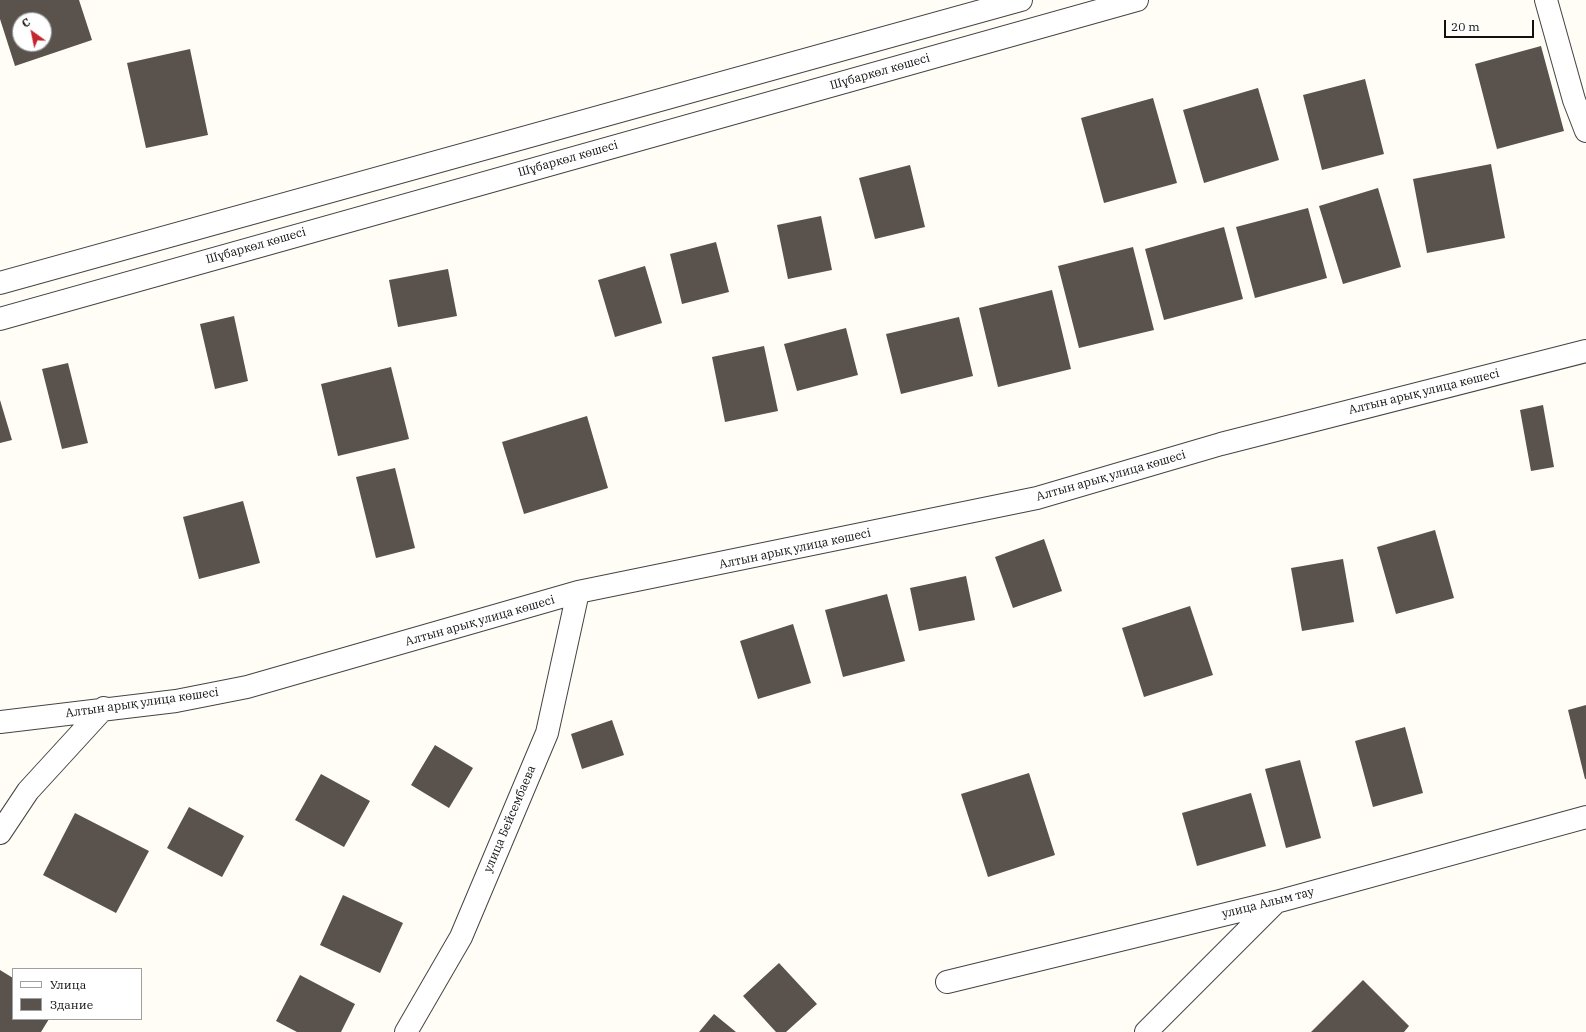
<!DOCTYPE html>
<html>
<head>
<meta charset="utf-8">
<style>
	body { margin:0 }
	#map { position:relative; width:1586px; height:1032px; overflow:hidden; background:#fffdf5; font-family:"IBM Plex Serif",serif }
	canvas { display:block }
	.legend { position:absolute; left:12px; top:968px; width:130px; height:52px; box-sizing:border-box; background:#fff; border:1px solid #a0a0a0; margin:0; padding:5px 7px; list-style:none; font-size:12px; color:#111 }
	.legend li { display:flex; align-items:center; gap:8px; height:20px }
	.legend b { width:20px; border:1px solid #a0a0a0 }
	.north { position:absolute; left:12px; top:12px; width:40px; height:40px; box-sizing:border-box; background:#fff; border:1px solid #a0a0a0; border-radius:50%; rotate:327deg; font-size:11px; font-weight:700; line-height:16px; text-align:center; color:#111 }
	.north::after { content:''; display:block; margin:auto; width:14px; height:18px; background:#c4262e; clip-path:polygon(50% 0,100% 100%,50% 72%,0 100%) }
	.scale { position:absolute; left:1444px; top:20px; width:90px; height:18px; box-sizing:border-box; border:2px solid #111; border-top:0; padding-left:5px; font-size:12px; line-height:14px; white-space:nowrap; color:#111; -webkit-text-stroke:3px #fff; paint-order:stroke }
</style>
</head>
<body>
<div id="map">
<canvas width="1586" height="1032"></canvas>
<ul class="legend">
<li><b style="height:5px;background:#fff"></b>Улица</li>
<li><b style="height:11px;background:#5a524d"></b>Здание</li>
</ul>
<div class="north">С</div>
<div class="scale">20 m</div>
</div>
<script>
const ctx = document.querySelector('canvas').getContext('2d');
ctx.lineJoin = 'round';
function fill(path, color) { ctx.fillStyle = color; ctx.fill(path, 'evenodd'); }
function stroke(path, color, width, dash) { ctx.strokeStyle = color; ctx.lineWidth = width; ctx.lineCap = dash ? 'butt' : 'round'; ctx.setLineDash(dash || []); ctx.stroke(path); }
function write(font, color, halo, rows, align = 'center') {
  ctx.font = font + ' "IBM Plex Serif",serif'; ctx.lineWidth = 4; ctx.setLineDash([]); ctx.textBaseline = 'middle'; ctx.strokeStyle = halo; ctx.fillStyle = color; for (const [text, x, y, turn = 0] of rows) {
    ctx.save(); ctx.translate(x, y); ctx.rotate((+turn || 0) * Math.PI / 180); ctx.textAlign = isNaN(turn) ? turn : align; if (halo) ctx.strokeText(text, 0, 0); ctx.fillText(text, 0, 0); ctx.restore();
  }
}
fill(new Path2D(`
	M0 0H79L92 40 15 66 0 19ZM20 20H44V44H20Z
	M1541 46 1564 131 1497 149 1475 64Z
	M190 49 208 135 146 148 127 63Z
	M1365 79 1384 154 1322 170 1303 95Z
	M1258 88 1279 160 1204 183 1183 110Z
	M1153 98 1177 183 1104 203 1081 118Z
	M1491 164 1505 238 1427 253 1413 179Z
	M910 165 925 227 875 239 859 178Z
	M1378 188 1401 267 1343 284 1319 206Z
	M1308 208 1327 278 1255 298 1236 227Z
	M821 216 832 270 788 279 777 225Z
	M1224 227 1243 299 1164 320 1145 249Z
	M716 242 729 292 682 304 670 254Z
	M1133 247 1154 330 1079 348 1058 266Z
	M645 266 662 323 615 337 598 280Z
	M448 269 457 316 398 327 389 280Z
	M1052 290 1071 369 998 387 979 308Z
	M234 316 248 381 215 389 200 324Z
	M959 317 973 376 901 394 886 334Z
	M846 328 858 375 797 391 784 344Z
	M764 346 778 411 725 422 712 357Z
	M68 363 88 443 62 449 42 369Z
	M391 367 409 439 338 456 321 384Z
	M0 400 12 440 0 443Z
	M1543 405 1554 467 1531 471 1520 410Z
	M587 416 608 488 524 514 502 442Z
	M395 468 415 548 376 558 356 477Z
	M243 501 260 563 199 579 183 517Z
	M1435 530 1454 598 1396 614 1377 547Z
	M1044 539 1062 591 1013 608 995 557Z
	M1343 559 1354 622 1302 631 1291 568Z
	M966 576 975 620 919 631 910 588Z
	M887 594 905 661 843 677 825 610Z
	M1190 606 1213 675 1144 697 1122 628Z
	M793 624 811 683 758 699 740 641Z
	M1586 705V779H1585L1568 710Z
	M612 720 624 755 582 769 571 734Z
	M1405 727 1423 793 1373 807 1355 741Z
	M435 745 473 768 449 808 411 785Z
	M1300 760 1321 838 1286 848 1265 769Z
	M1029 773 1055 855 988 877 961 794Z
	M321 774 370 801 344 847 295 820Z
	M1251 793 1266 846 1197 866 1182 813Z
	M189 807 244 836 222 877 167 848Z
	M75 813 149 851 116 913 43 875Z
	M343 895 403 923 380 973 320 945Z
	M779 963 817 1004 786 1032H776L743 996Z
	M0 970 13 978V1019H49L41 1032H0Z
	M300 975 355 1004 341 1032H297L276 1021Z
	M1363 980 1409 1026 1404 1032H1311Z
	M714 1014 736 1032H699Z`), '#5a524d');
const minor = new Path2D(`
	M1546 0 1574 100 1586 131
	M0 283 1021 0
	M0 319 1137 0
	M0 722 176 701 247 687 578 592 1037 498 1221 444 1586 351
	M0 833 28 791 104 708
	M947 982 1276 902 1586 817
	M406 1032 461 937 547 733 578 592
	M1146 1032 1276 902`);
stroke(minor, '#444', 24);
stroke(minor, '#fff', 22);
write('12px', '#111', '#fff', [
	["Шұбаркөл көшесі",880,72,-16],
	["Шұбаркөл көшесі",568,159,-16],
	["Шұбаркөл көшесі",256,246,-16],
	["Алтын арық улица көшесі",1424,392,-14],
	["Алтын арық улица көшесі",1111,476,-16],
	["Алтын арық улица көшесі",795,549,-12],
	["Алтын арық улица көшесі",480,621,-16],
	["Алтын арық улица көшесі",142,703,-8],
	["улица Бейсембаева",510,819,-67],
	["улица Алым тау",1268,903,-14]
]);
</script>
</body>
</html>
